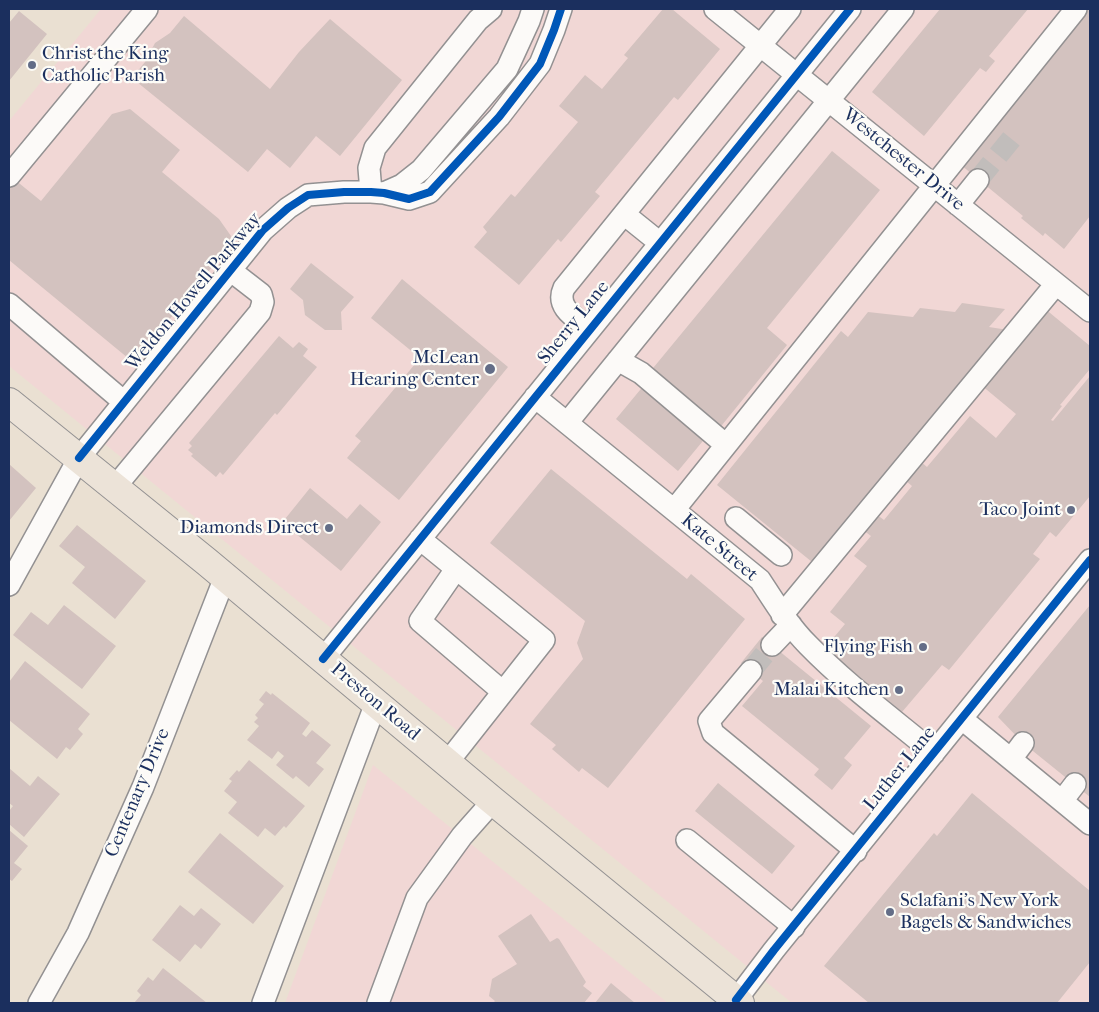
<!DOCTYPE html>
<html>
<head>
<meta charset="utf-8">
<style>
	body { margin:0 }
	#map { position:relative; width:1099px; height:1012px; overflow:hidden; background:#eae0d2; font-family:"IM FELL French Canon",serif }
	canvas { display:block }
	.frame { position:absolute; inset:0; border:10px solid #1b2f5e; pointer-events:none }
</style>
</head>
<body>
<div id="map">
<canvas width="1099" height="1012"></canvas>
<div class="frame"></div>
</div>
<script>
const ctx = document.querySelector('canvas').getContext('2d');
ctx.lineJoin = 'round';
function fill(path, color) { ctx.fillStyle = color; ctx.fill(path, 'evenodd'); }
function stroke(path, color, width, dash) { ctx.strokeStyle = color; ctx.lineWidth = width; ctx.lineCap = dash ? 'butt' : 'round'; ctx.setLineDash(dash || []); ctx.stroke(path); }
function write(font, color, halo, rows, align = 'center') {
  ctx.font = font + ' "IM FELL French Canon",serif'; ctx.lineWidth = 4.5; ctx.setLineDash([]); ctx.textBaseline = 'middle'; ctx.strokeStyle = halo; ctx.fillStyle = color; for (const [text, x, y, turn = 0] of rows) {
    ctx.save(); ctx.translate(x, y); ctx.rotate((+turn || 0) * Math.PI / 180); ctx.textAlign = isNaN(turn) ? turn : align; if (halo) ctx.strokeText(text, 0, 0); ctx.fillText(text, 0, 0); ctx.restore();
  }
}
fill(new Path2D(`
	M101 9H1090V1003H792L9 366V121Z
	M373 765 668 1003H285Z`), '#f1d7d5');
fill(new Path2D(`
	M663 9H672L720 49 678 100 674 97 595 192 600 196 561 242 558 239 519 285 474 247 487 232 483 227 511 194 515 197 578 122 559 106 585 75 602 89 628 58 624 55Z
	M940 9H1028L989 56 995 61 986 72 980 68 924 136 872 92Z
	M1089 9H1090V216L1064 249 1045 233 1043 236 1021 218 1023 216 961 165Z
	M19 11 47 34 9 81V23Z
	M184 16 270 89 299 52 330 19 402 80 340 156 316 136 290 168 267 149 248 172 132 78 145 62 155 43 170 33Z
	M130 109 180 150 162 172 219 219 231 236 229 246 134 363 9 260V175L41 201 112 114Z
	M832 151 880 190 767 328 787 345 718 430 649 373Z
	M311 263 354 297 341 312 342 330H325L305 315 303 300 290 289Z
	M402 279 508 367 399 500 347 458 361 441 355 436 420 358 371 318Z
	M962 303 1005 309 989 327 1008 330 817 566 717 485 841 331 848 337 868 312 913 317 920 308 955 312Z
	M1044 308 1090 346V369L1060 405 1062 406 1051 420 1053 421 1090 376V496L1056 537 1050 532 1033 554 1040 559 949 670 942 665 902 712 825 648 845 624 830 612 867 566 854 556 871 536 863 530 876 514 884 520 912 486 905 480 920 461 927 467 970 416 996 438 1016 414 981 385Z
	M279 336 293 348 299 342 308 349 303 356 317 367 277 415 275 413 223 475 220 472 216 477 191 456 193 454 188 450 192 446 189 443Z
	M645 384 707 436 678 471 616 419Z
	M9 464 36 488 9 521Z
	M551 469 687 579 691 574 745 619 608 788 582 768 579 772 552 749 556 745 530 724 583 659 577 643 585 621 490 543Z
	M310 488 347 519 360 504 381 522 341 571 295 533 294 534 281 524Z
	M77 525 146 581 115 619 72 583 85 567 59 546Z
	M64 605 116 646 82 689 13 635 31 612 48 625Z
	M1090 605V797L1023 743 998 717Z
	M762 637 871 726 844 758 852 765 832 790 814 775 819 769 742 706 763 681 741 663Z
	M25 661 90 714 78 729 83 734 70 750 66 747 57 759 9 720V682Z
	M266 691 271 695 272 693 310 723 302 734 306 737 312 730 331 745 316 763 324 769 309 787 296 776 293 779 276 765 284 756 278 751 272 759 247 740 259 726 254 722 258 718 255 715 264 704 259 700Z
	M249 760 305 806 286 828 284 826 275 836 265 828 258 837 228 813 237 802 224 791 232 781 229 779 237 770 239 772Z
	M9 768 30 786 38 776 60 794 24 837 9 824V811L13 806 9 803Z
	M718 783 795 846 772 874 695 811Z
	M972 793 1090 891V962L1057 1003H869L824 966 934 833 937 836Z
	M9 830 28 846 14 863 22 869 12 881 9 879Z
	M220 833 284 886 253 924 188 872Z
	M180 905 194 916 201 908 221 924 201 949 195 944 180 962 152 940Z
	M531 914 550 942 557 938 559 939 586 982 583 986 592 993 584 1003H493L495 1001 489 996 492 979 517 964 498 936Z
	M163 968 207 1003H134L141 995 137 991 148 977 153 981Z
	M611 983 635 1003H595Z`), '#d3c2bf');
stroke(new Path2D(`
	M978 180 1017 132
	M751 671 772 645`), '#c1bdbb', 21, [21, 11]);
const minor = new Path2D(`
	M715 9 1090 311
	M9 176 147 9
	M371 192 369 168 375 148 478 20 491 9
	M384 193 402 185 421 170 507 69 529 21 533 9
	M958 205 978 180
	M624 214 660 243
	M9 304 124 402
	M590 329C576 318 555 308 564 288L790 9
	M618 360 641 373 726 445
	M535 397 760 580C775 603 789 626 808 645 847 685 892 718 934 753
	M567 423 903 9
	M115 487 260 312 263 302 261 294 230 270
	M674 510 1076 9
	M736 518 781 555
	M420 539 544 640 447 763
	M456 569 420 621 503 692
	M9 585 79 458 263 230 288 208 308 195 344 192H371L384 193 409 199 430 192 499 117 540 64 554 30 561 9
	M782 615 1056 284
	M772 645 791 625
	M323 659 850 9
	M751 671 709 721 713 733 856 851
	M962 719 1090 824
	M1011 759 1023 743
	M1062 801 1075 784
	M687 840 794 927
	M736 1000 774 950 1090 560
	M39 1003 78 933 143 787 225 577
	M263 1003 376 703
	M378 1003 417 898 462 836 493 801`);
const major = new Path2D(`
	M9 402 207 562 493 801 740 1003`);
stroke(minor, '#939192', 24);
stroke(major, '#939192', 30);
stroke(minor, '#fcfaf8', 21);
stroke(major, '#ece3d8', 28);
stroke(new Path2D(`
	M79 458 263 230 288 208 308 195 344 192H371L384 193 409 199 430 192 499 117 540 64 554 30 561 9
	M323 659 850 9
	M736 1000 774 950 1090 560`), '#0057b8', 8);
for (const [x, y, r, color] of [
	[32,65,5,"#636d87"],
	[490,369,6,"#636d87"],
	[1071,510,5,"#636d87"],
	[329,528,5,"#636d87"],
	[923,647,5,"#636d87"],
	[899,690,5,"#636d87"],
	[890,912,5,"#636d87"]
]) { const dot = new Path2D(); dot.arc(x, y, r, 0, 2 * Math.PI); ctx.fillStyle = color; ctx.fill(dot); stroke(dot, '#fdfcf7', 2); }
write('19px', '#1b2f5e', '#fdfcf7', [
	["Christ the King",42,54,"left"],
	["Catholic Parish",42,76,"left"],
	["McLean",479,358],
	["Hearing Center",479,380],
	["Taco Joint",1061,510],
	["Diamonds Direct",319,528],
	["Flying Fish",913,647],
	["Malai Kitchen",889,690],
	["Sclafani's New York",900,901,"left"],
	["Bagels & Sandwiches",900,923,"left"]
], 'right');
write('19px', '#1b2f5e', '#fdfcf7', [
	["Westchester Drive",903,160,39],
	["Weldon Howell Parkway",194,292,-50],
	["Sherry Lane",574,323,-51],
	["Kate Street",719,548,40],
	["Preston Road",375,702,40],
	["Luther Lane",900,769,-51],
	["Centenary Drive",138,793,-67]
]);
</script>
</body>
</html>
